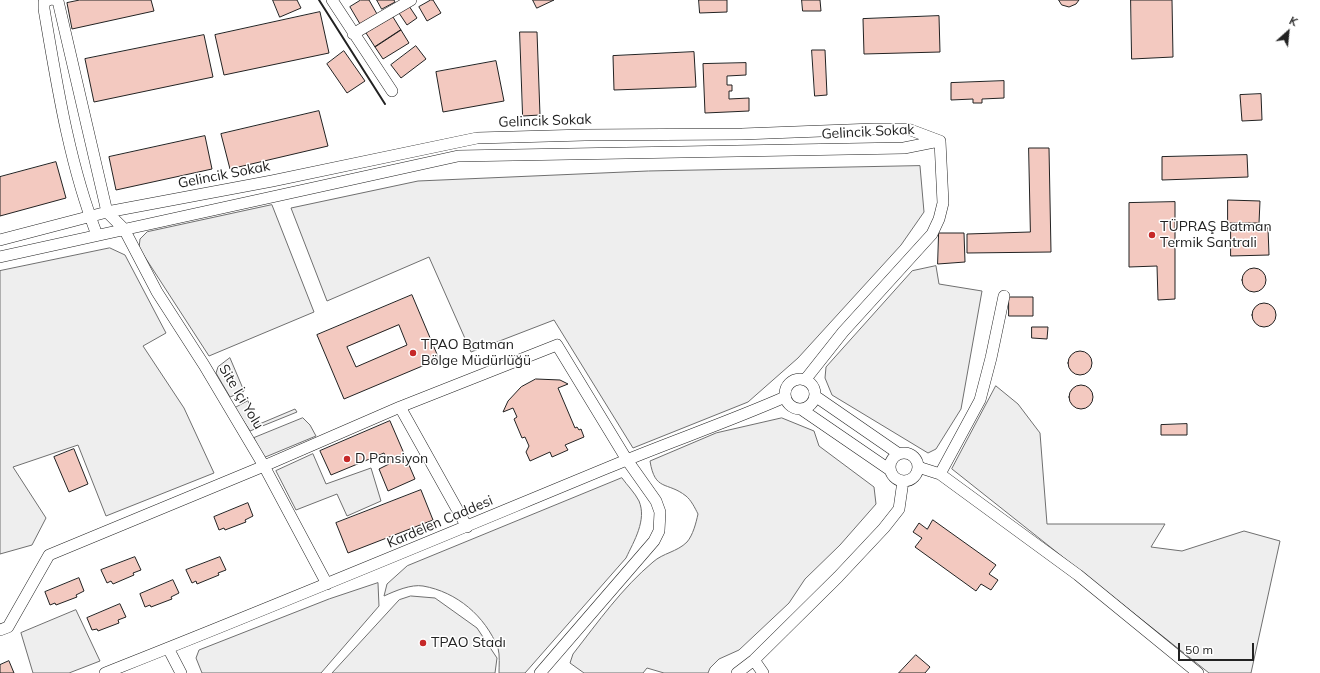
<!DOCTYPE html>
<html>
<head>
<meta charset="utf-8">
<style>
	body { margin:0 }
	#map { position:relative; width:1320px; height:673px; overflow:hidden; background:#fff; font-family:Mulish,sans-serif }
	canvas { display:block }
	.north { position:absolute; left:1268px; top:12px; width:40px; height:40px; -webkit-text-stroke:3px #fff; paint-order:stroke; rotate:27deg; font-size:11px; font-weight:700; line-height:16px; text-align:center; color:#222 }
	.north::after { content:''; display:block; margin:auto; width:14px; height:18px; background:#222; clip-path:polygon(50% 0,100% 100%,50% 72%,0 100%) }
	.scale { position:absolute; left:1178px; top:643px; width:76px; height:18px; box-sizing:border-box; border:2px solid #222; border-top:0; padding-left:5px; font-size:12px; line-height:14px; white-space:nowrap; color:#222; -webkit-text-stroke:3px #fff; paint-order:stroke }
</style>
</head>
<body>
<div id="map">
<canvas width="1320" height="673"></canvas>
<div class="north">K</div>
<div class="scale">50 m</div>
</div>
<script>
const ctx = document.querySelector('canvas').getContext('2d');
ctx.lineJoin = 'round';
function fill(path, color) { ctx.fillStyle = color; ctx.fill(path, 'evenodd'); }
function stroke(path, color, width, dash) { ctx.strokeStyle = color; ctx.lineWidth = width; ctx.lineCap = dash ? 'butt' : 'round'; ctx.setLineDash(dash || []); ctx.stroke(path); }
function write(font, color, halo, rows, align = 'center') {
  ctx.font = font + ' Mulish,sans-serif'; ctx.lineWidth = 3; ctx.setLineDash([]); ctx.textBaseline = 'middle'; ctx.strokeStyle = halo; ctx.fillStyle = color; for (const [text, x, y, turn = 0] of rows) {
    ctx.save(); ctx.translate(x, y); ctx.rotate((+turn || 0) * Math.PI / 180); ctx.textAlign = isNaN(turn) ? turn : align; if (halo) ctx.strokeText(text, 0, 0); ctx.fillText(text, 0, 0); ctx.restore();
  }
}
const green = new Path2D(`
	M920 166 924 212 901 245 798 358 748 402 633 448 554 320 471 352 429 257 327 301 291 208 418 181 648 171Z
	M272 205 314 312 209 356 139 248 140 239 147 232Z
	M110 248 125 255 166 333 143 346 184 408 214 473 106 516 78 445 13 467 46 518 32 545 0 554V271Z
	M936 266 939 284 982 291 961 409 936 449 928 453 832 395 825 378 826 367 912 271Z
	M230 358 244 391 230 397 216 373 218 367Z
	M996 386 1018 404 1040 433 1047 524H1165L1151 547 1182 551 1244 531 1280 541 1251 673H1209L952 469Z
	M248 401 257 425 295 409 297 412 250 431 235 408Z
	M303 418 310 425 316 436 263 458 254 438Z
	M782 418 814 431 819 446 874 487 876 504 840 545 805 579 789 603 739 650 719 659 710 668 708 673H664L647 668 643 673H584L570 663 573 654C598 622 622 588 653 562 663 553 677 552 687 542 693 535 696 523 698 514 695 508 691 500 686 496 667 481 655 492 650 461L716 433Z
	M313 454 326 484 371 468 381 501 347 516 337 494 296 510 276 471Z
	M622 478C627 485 635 493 639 501 647 520 634 541 626 558L525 673H499C499 666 500 655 498 648 485 616 457 592 423 586 411 584 395 591 384 596L387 584 407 566Z
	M378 583 379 606 321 673H202L196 658 199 650 329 599Z
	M411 596 435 598 477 628 497 658 495 673H332L399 600Z
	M76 610 100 661 69 673H33L21 633Z`);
fill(green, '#eee');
stroke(green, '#6f6f6f', 1);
const building = new Path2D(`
	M80 0H151L154 11 72 29 67 3Z
	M273 0H297L301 8 280 17Z
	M361 0H369L377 14 360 24 350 7Z
	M377 0H394L395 2 382 9Z
	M431 0H433L441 13 427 21 419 7Z
	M533 0H554L537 8Z
	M699 0H727V12L700 13Z
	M802 0H820L821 11H803Z
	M1059 0H1079L1076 4 1069 7 1062 5Z
	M1131 0H1172L1173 57 1132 59Z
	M409 6 417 18 407 25 399 13Z
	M320 12 329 53 224 75 215 35Z
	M939 16 940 52 864 54 863 19Z
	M393 17 401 30 375 47 366 33Z
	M401 30 409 43 383 59 375 47Z
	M520 32H537L540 115 523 116Z
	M204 35 213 77 94 102 85 59Z
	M416 46 426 59 401 78 391 65Z
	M812 50H825L827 95 815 96Z
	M344 51 365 81 347 93 327 64Z
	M694 52 696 87 614 90 613 56Z
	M496 61 504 101 443 112 436 72Z
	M746 63V75L727 76V85H732V91H729V99L749 98V111L705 113 703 64Z
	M1004 81V98L982 99V103H973V99L951 100V83Z
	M1261 94 1262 120 1242 121 1240 95Z
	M319 111 328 146 230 169 221 134Z
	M205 136 212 169 116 190 109 157Z
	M1029 148H1049L1051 252 967 253V234L1030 232Z
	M1247 155 1248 177 1162 180V157Z
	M56 162 66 198 0 216V177Z
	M1228 200 1260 201 1259 223H1228Z
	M1175 202V299L1158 300 1157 266 1129 267V203Z
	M1231 228H1268L1269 255 1231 256Z
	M939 233H964L965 262 938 264Z
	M1242 280a12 12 0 1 1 24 0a12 12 0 1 1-24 0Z
	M412 295 439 359 344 399 317 335ZM399 325 407 345 356 367 347 347Z
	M1009 297H1033V316H1009Z
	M1252 315a12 12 0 1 1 24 0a12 12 0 1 1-24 0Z
	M1032 327H1048L1047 339 1032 338Z
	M1068 363a12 12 0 1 1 24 0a12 12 0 1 1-24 0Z
	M536 379 560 380 568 384 558 388 575 428 577 427 579 430 581 429 584 437 565 445 568 450 552 457 550 452 530 461 526 452 529 446 525 437 522 438 514 419 517 417 513 408 503 412 508 401 521 387Z
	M1069 397a12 12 0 1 1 24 0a12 12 0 1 1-24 0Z
	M390 421 415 479 388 491 379 469 389 464 384 453 331 475 320 451Z
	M1187 424V435H1161V425Z
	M74 449 88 484 69 492 54 457Z
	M421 490 433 520 348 553 336 523Z
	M248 503 253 516 245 520 246 522 225 530 224 528 219 530 214 517Z
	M933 520 996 565 989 574 998 580 991 590 981 584 976 591 915 547 922 538 913 532 919 523 927 529Z
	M135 557 141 570 133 573 134 575 113 584 111 581 107 583 101 570Z
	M220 557 226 570 218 573 219 575 197 584 196 581 192 583 186 570Z
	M79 578 84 591 76 595 77 597 56 605 55 603 50 605 45 592Z
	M173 580 179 593 171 597 172 599 151 607 150 605 145 607 140 594Z
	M120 604 126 617 118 620 119 623 98 631 97 629 92 630 87 618Z
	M916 655 930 667 925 673H899Z
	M9 661 14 673H0V665Z`);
fill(building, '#f3c9c0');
stroke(building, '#222', 1);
const minor = new Path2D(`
	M49 0 44 2V9C57 85 69 163 97 235
	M55 0 58 1 107 212 124 229 157 292 204 365 264 466 327 584
	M332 0 392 91
	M353 34 411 0
	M0 240 107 212 272 181 477 138 585 135 742 134 874 129H908L940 141
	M0 257 458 156 904 148 939 141
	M785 394a15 15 0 1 1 30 0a15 15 0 1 1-30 0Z
	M805 380 843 332 932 234 939 219 943 203 940 141
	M815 396 899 454
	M400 407 467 527
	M801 409 890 470
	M890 467a14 14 0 1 1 28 0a14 14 0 1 1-28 0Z
	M918 467 940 474 1078 575 1198 673
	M940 474 980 400 991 358 1004 296
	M0 630 8 627 49 555 264 466 400 407 557 345 627 460 656 501 660 512 659 531 654 541 540 673
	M168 648 181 673
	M754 660 763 673
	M105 673C273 607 440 537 607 468 666 443 726 423 785 397
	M737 673 754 660 838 577 884 528 899 509 903 481`);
stroke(minor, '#222', 12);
stroke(minor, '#fff', 11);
stroke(new Path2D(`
	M319 0 385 104`), '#222', 2);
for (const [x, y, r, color] of [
	[1152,235,4,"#c62828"],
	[413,353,4,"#c62828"],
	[347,459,4,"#c62828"],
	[423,643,4,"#c62828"]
]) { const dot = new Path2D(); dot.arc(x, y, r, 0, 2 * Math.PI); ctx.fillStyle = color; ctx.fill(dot); stroke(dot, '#fff', 1.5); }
write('14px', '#222', '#fff', [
	["Gelincik Sokak",545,121,-2],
	["Gelincik Sokak",868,132,-3],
	["Gelincik Sokak",224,175,-11],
	["Site İçi Yolu",241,397,59],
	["Kardelen Caddesi",440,522,-23]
]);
write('14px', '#222', '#fff', [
	["TÜPRAŞ Batman",1160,227],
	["Termik Santrali",1160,243],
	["TPAO Batman",421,345],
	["Bölge Müdürlüğü",421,361],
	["D Pansiyon",355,459],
	["TPAO Stadı",431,643]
], 'left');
</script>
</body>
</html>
